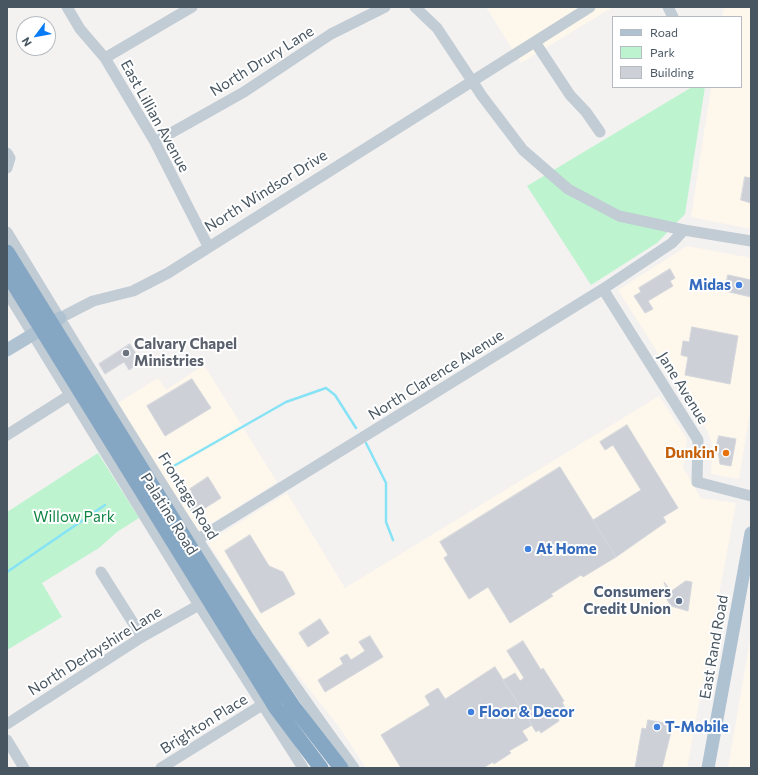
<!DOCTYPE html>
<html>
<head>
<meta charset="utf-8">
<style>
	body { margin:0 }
	#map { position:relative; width:758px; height:775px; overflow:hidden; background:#f4f1f1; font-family:Commissioner,sans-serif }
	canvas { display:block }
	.frame { position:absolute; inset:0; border:8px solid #475661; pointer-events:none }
	.legend { position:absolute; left:612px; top:16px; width:130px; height:72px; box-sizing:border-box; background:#fff; border:1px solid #b5bbc0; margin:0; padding:5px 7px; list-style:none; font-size:12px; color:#475661 }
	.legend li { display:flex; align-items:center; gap:8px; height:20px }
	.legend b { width:20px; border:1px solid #b5bbc0 }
	.north { position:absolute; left:16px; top:16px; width:40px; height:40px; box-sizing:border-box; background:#fff; border:1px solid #b5bbc0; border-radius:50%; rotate:238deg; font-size:11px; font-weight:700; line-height:16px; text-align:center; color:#475661 }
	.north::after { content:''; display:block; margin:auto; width:14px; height:18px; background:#087cf6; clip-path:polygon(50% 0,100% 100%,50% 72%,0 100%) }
</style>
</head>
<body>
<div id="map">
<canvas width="758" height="775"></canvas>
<div class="frame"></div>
<ul class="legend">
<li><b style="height:5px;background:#afc2d2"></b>Road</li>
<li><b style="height:11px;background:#bdf4cf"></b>Park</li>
<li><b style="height:11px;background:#cdd0d6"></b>Building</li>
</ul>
<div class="north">N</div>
</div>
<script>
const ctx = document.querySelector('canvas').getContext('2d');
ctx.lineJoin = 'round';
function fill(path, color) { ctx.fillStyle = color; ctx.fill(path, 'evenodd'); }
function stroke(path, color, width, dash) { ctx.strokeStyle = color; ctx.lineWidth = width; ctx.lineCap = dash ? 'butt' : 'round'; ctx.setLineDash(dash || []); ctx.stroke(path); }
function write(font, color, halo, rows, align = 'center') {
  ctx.font = font + ' Commissioner,sans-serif'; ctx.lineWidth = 4; ctx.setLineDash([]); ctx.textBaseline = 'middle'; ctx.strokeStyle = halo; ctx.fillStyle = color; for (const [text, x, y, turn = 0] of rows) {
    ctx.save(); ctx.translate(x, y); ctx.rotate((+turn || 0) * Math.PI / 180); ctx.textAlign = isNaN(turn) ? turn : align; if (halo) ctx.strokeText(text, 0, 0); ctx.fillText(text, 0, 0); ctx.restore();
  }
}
fill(new Path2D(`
	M486 7H613L521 63Z
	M724 7H751V229L691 217 711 87H741V17H722Z
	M687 246 751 258V406L739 479 711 474 712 446 708 432 618 290Z
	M204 365 277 482 198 532 118 403 158 378 166 390Z
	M659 396 687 439 683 468 701 498 736 503 687 768H366L339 727 268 637 208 542 287 493 345 588Z
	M751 634V768H728Z`), '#fef7eb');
fill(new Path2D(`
	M692 87H705L685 214 657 243 591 285 527 186Z
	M98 453 139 518 117 532 99 548 42 583 62 617 7 650V512Z`), '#bdf4cf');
stroke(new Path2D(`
	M366 443 386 483V522L393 540
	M172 467 286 402 326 388 335 395 356 428
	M7 572 105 505`), '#86e3f5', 2.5);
const building = new Path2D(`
	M745 177 751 178V203L741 200Z
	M670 269 675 278 670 281 673 286 648 301 653 309 645 313 634 296 641 292 639 288Z
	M728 275 751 280V297L725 291Z
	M692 327 738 336 730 384 685 375 688 357 681 355 683 341 689 342Z
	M130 344 141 362 129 370 124 362 105 374 99 364Z
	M192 379 211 408 165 436 147 406Z
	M627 425 678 508 663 517 666 522 616 557 593 520 641 490 613 445 605 450 600 442Z
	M719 436 736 439 731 466 720 464 717 443Z
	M560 467 616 557 583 577 581 575 551 594 553 596 510 623 488 587 469 599 444 558 448 555 440 542Z
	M208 477 221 498 194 515 184 501 189 498 187 495 192 492 190 489Z
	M250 535 269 566 283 572 295 594 261 613 225 551Z
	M686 581 692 582 688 611 671 606 665 596 668 593 664 582 671 591Z
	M320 619 329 633 308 647 299 633Z
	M370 636 383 657 325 692 318 680 343 664 340 658 347 654 351 660 365 651 359 642Z
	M523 641 541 670 543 668 564 701 562 702 565 708 564 714 558 718 559 721 541 733 539 730 536 732 503 680 515 673 520 681 524 678 507 651Z
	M495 667 532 725 522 731 528 740 509 751 511 753 494 764 493 762 483 768H401L381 735 430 705 425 696 438 688 445 699Z
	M648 720 670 724 669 728H672L662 768H635L642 728 646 729Z`);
fill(building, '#cdd0d6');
stroke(building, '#d4d7dd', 1);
stroke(new Path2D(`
	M67 7 80 29 105 58 155 142 208 246
	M415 7 437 28 482 96 523 150 568 189 619 216 684 230 751 241
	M668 7 673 17
	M535 42 570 95 586 112 600 132
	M105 58 192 7
	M155 142 244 92 331 34 385 7
	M7 153 10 158 7 168
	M7 232C118 414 228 597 354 768
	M603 289 698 440 697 482 751 496
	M7 292 199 605 303 768
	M60 318 93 301 133 291 168 273 590 7
	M7 435 70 395
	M198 539 603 289 672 243 684 230
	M101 572 142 637
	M7 724 142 637 199 605
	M7 740 24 768
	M161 768 262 705`), '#c1ccd4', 11);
stroke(new Path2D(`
	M7 350 60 318
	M708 768 751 533`), '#afc2d2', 13);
stroke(new Path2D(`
	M7 252 246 637 293 706 341 768
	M7 273 276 708 321 768`), '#85a7c4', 15);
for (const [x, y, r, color] of [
	[739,285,4,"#3f7fe0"],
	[126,353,4,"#6b7280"],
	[726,453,4,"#e8710a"],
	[528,549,4,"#3f7fe0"],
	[679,601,4,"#5c6f8a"],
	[471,712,4,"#3f7fe0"],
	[657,727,4,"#3f7fe0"]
]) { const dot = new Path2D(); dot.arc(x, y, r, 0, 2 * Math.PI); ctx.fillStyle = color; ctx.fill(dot); stroke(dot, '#fff', 1.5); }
write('15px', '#475661', '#fff', [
	["North Drury Lane",262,61,-32],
	["East Lillian Avenue",155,116,61],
	["North Windsor Drive",266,191,-32],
	["North Clarence Avenue",436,375,-32],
	["Jane Avenue",683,388,58],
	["Frontage Road",188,496,58],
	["Palatine Road",169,514,58],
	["East Rand Road",714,647,-80],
	["North Derbyshire Lane",95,651,-32],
	["Brighton Place",204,724,-32]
]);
write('bold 15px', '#366cbe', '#fff', [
	["Midas",731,285,"right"],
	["At Home",536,549],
	["Floor & Decor",479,712],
	["T-Mobile",665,727]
], 'left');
write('bold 15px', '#5b616d', '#fff', [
	["Calvary Chapel",134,344],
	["Ministries",134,361]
], 'left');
write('bold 15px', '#c56008', '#fff', [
	["Dunkin'",718,453]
], 'right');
write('15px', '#0f8543', '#fff', [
	["Willow Park",74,517]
]);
write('bold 15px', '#4e5e75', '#fff', [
	["Consumers",671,592],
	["Credit Union",671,609]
], 'right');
</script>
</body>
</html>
